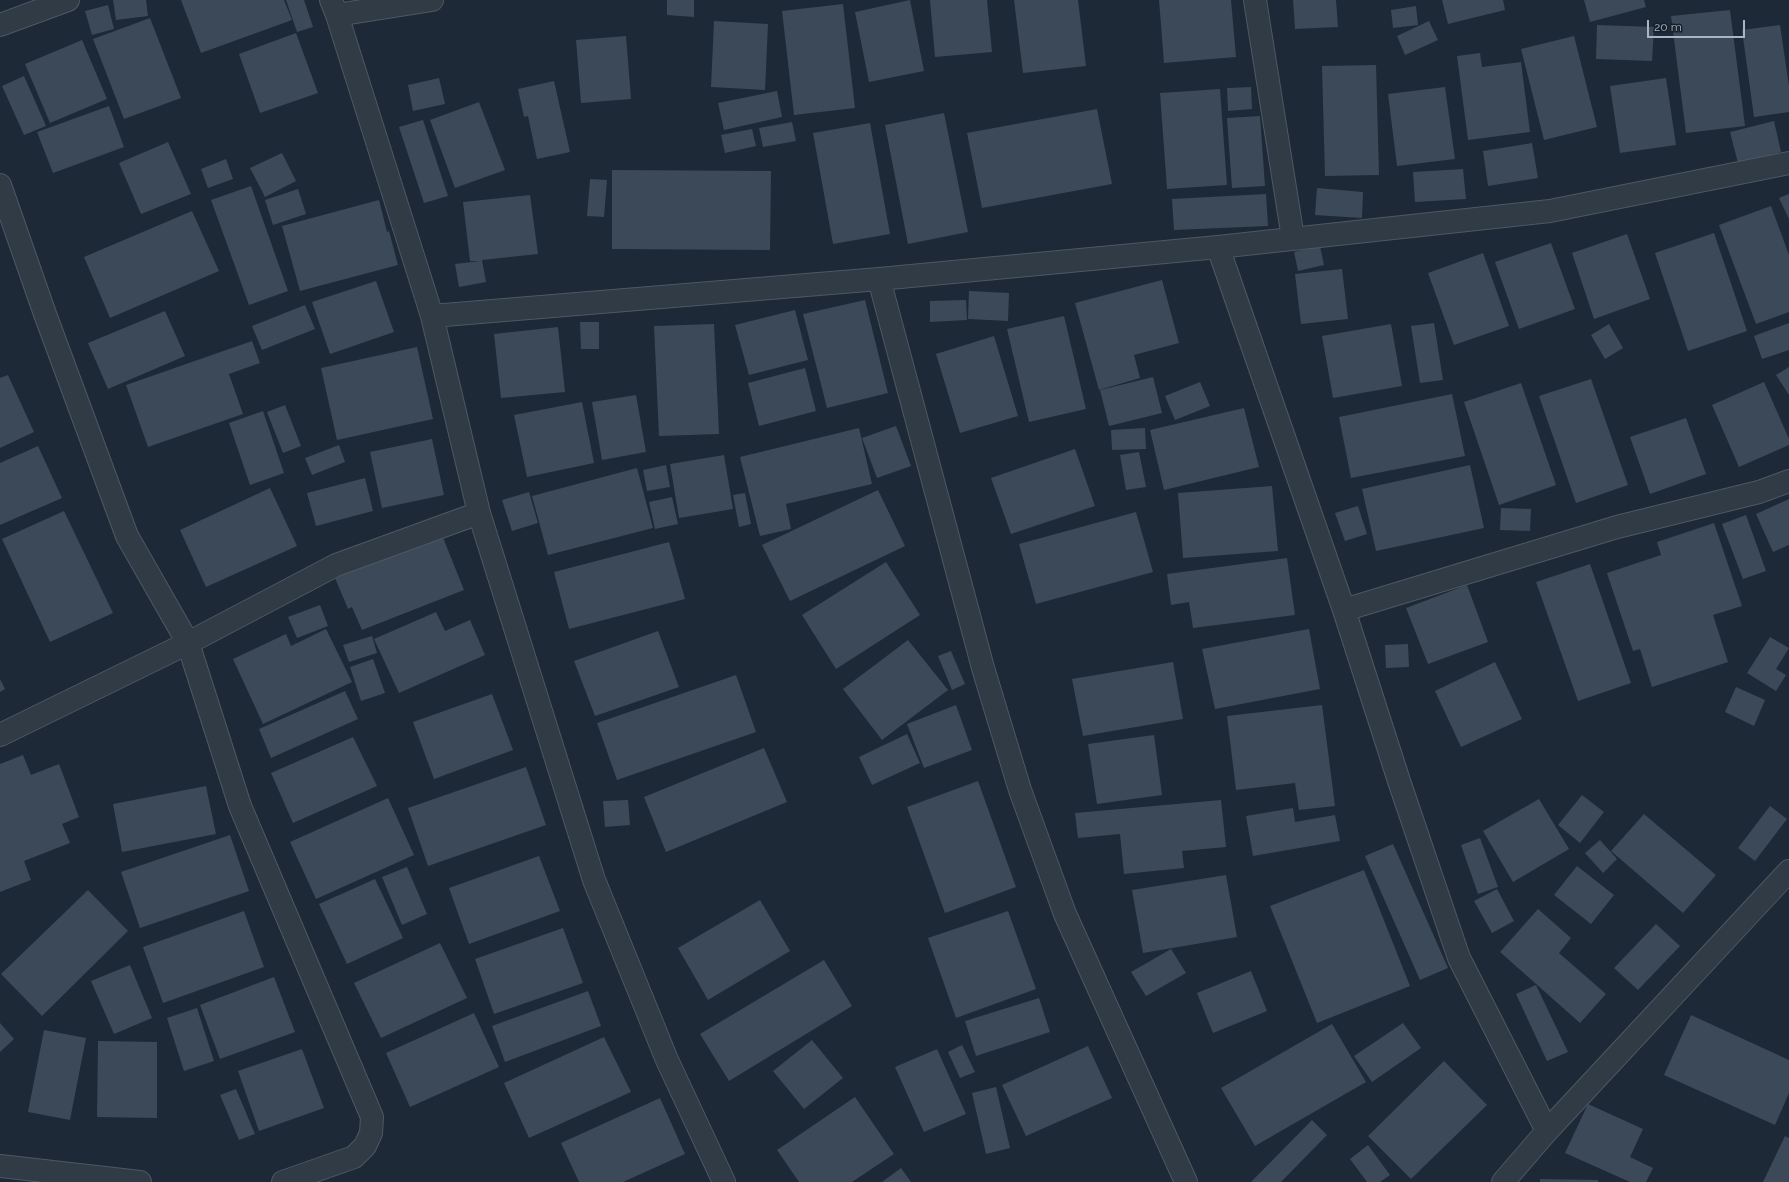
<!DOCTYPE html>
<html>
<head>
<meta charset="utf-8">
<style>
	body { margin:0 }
	#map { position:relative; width:1789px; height:1182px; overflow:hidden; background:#1d2936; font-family:Raleway,sans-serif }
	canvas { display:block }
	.scale { position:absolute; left:1647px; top:20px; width:98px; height:18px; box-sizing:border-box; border:2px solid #aab5c4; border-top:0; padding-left:5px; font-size:12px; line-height:14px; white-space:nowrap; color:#aab5c4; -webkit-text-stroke:3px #17202a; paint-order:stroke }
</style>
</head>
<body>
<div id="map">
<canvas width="1789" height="1182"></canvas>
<div class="scale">20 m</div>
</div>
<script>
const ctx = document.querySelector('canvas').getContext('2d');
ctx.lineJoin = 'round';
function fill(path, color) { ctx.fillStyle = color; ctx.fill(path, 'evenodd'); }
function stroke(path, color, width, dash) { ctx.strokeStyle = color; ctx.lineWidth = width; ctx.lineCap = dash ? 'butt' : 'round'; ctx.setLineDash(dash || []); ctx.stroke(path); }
fill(new Path2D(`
	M113 0H146L148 16 116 20Z
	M181 0H284L292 20 201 53Z
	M286 0H304L313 27 297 32Z
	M667 0H694V17L667 15Z
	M910 0 924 71 869 82 855 12Z
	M930 0H987L992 52 935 57Z
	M1014 0H1078L1086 66 1023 73Z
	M1159 0H1231L1236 57 1164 63Z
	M1293 0H1336L1338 27 1295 29Z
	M1442 0H1503L1505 10 1448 24Z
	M1584 0H1644L1646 7 1590 22Z
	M843 4 855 108 794 115 782 11Z
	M108 5 114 29 92 35 85 11Z
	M1416 6 1418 25 1393 28 1391 10Z
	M1730 10 1745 126 1686 133 1671 16Z
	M150 18 181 98 124 119 93 39Z
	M714 21 768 24 765 90 711 87Z
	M1429 21 1438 40 1405 55 1397 36Z
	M1597 25 1654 27 1652 61 1596 59Z
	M1780 25 1789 86V112L1754 117 1742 30Z
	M296 33 318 93 260 113 239 54Z
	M626 36 631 99 581 103 576 40Z
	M1574 36 1597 127 1544 140 1521 49Z
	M82 40 107 99 50 123 25 64Z
	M1480 53 1482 67 1521 62 1530 132 1468 140 1457 56Z
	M1376 65 1379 175 1325 176 1322 66Z
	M24 76 46 126 24 135 2 86Z
	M439 78 445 104 413 111 408 85Z
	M1666 78 1676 145 1620 153 1610 86Z
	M554 81 570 152 537 159 528 116 524 117 518 89Z
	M1251 87 1252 109 1228 111 1227 88Z
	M1445 87 1455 159 1397 166 1388 94Z
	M1220 89 1227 185 1167 189 1160 93Z
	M777 91 782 117 724 130 718 103Z
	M479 102 505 170 455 188 430 120Z
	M109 106 124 147 53 173 37 132Z
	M1097 109 1112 184 982 208 967 133Z
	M944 113 968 232 908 244 885 125Z
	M1260 116 1265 186 1232 188 1227 118Z
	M423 120 448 196 424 203 399 127Z
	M1774 121 1781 152 1738 163 1730 132Z
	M792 122 796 141 763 147 759 128Z
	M870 123 890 234 833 244 813 133Z
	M752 129 756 146 725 153 721 135Z
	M168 142 191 194 141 214 119 163Z
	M1532 143 1538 178 1488 186 1483 151Z
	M282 153 296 181 265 197 250 168Z
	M226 159 233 179 208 188 201 169Z
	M1463 169 1466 199 1415 202 1413 172Z
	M612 170 771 171 770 250 612 249Z
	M590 179 607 180 604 217 587 216Z
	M251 186 288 291 249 305 211 200Z
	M1317 188 1363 192 1362 218 1315 215Z
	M298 189 306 214 273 225 265 200Z
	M1266 194 1268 226 1174 230 1172 199Z
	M1789 194V219L1779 198Z
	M530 195 538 254 482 260 486 282 459 287 455 264 480 261H470L463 202Z
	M379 200 387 232 389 231 398 265 300 291 282 226Z
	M1771 206 1789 255V312L1756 324 1719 225Z
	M192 211 219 271 110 318 84 257Z
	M1714 233 1747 331 1688 351 1655 253Z
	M1627 234 1650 299 1594 319 1572 253Z
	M1551 243 1575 309 1519 329 1495 262Z
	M1320 246 1324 265 1298 271 1294 252Z
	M1483 253 1509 326 1454 345 1428 273Z
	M1342 269 1348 319 1301 324 1295 274Z
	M1162 280 1179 343 1134 355 1140 378 1099 390 1075 303Z
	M376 281 394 332 330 354 312 302Z
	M969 291 1009 293 1008 321 968 319Z
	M865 300 888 393 827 408 803 314Z
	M966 300 967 320 930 322V301Z
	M305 305 315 329 262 350 252 326Z
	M795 310 808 360 749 375 735 325Z
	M165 311 185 356 108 389 88 343Z
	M1064 316 1086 409 1029 422 1007 329Z
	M580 322H599V349H581Z
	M1434 323 1443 380 1420 383 1411 326Z
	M1789 323V350L1762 359 1754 336Z
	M714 324 719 434 659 436 654 326Z
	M1391 324 1402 386 1333 398 1322 336Z
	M1609 324 1623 348 1605 359 1591 335Z
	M558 327 565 392 501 398 494 334Z
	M994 336 1018 416 960 433 936 354Z
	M252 341 260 363 229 374 243 414 148 447 126 385Z
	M417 347 433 419 337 440 321 368Z
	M1789 367V395L1776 375Z
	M805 368 816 411 759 426 748 383Z
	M8 375 34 432 0 448V378Z
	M1153 377 1162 413 1109 426 1100 390Z
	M1591 379 1628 485 1576 503 1539 396Z
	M1200 382 1210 406 1175 420 1165 396Z
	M1764 382 1789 439V445L1739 467 1712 405Z
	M1521 383 1556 485 1499 505 1464 402Z
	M1452 394 1465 456 1351 478 1339 417Z
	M636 395 646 452 602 460 592 402Z
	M582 402 594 463 527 477 514 415Z
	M285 405 301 446 283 453 267 412Z
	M1244 408 1259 467 1164 490 1150 430Z
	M263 411 284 473 250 485 229 423Z
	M1686 418 1706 474 1650 494 1630 437Z
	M896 426 911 466 877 478 862 438Z
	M859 428 872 484 786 504 791 529 760 536 740 457Z
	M1145 428 1146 449 1112 450 1111 430Z
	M432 439 444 495 382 508 370 452Z
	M339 445 345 462 312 475 305 458Z
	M38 446 62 498 0 525V463Z
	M1075 449 1095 506 1011 534 991 478Z
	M1139 452 1146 487 1126 490 1120 455Z
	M724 455 733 509 679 518 670 464Z
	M666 465 670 487 647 491 643 470Z
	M1470 465 1484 528 1376 551 1362 489Z
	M637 468 653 528 548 555 532 496Z
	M365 478 373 511 316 526 307 493Z
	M1272 486 1278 551 1183 558 1178 493Z
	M270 488 297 546 206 587 180 530Z
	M878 490 905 546 790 601 762 545Z
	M529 492 538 523 512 531 502 500Z
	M745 493 751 524 739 527 733 495Z
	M672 497 678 524 655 529 649 502Z
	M1789 499V545L1773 552 1756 514Z
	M1358 506 1367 534 1345 541 1335 513Z
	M1501 508 1531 509 1530 531 1500 530Z
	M64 511 113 613 50 642 2 539Z
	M1136 512 1153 572 1036 604 1019 544Z
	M1746 515 1766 571 1743 579 1722 524Z
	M1714 523 1742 606 1713 615 1728 662 1652 687 1640 649 1633 651 1607 573 1661 555 1657 542Z
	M442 535 464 590 362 630 352 607 348 609 335 578Z
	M669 542 685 599 569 629 554 572Z
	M1287 558 1295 615 1193 628 1189 602 1171 605 1167 574Z
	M886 562 920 615 836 669 802 615Z
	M1590 564 1631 683 1578 701 1536 582Z
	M1467 585 1488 642 1428 664 1406 608Z
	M320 605 328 626 297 638 288 617Z
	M436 612 445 631 470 620 485 655 399 693 374 639Z
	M326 629 352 682 263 724 233 659 286 634 291 646Z
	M1309 629 1320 689 1215 709 1202 649Z
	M658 631 679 687 595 716 574 661Z
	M372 636 377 653 349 662 343 645Z
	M1770 637 1789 648 1776 669 1786 675 1776 691 1747 673Z
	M908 640 948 690 882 740 843 689Z
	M1408 644 1409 667 1386 668 1385 645Z
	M951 651 965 684 952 690 938 656Z
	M373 659 385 693 361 701 350 667Z
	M1173 662 1183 719 1083 736 1072 679Z
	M1495 662 1522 719 1461 747 1435 691Z
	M736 675 756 732 617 780 597 723Z
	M0 679 5 689 0 692Z
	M1736 687 1765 700 1754 726 1725 712Z
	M345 691 358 719 271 758 259 729Z
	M492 694 513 750 434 779 413 722Z
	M956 705 972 750 924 768 907 724Z
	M1322 705 1335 806 1299 810 1295 783 1236 790 1227 716Z
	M907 734 920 763 872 785 859 757Z
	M1154 735 1162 795 1097 804 1088 744Z
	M353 737 377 786 293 823 271 773Z
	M764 748 787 802 666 852 644 797Z
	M23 755 31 775 59 764 79 817 62 824 70 843 24 861 31 880 0 892V764Z
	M526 767 546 825 428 866 408 808Z
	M978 781 1016 887 945 913 907 807Z
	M206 786 216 834 122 852 113 804Z
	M1582 795 1604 812 1580 843 1558 825Z
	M388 798 414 855 316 899 290 842Z
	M1539 799 1569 849 1513 882 1483 831Z
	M628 800 630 825 605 827 603 801Z
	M1221 800 1226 847 1182 851 1184 868 1124 874 1120 834 1078 838 1075 813Z
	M1770 806 1787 819 1755 861 1738 848Z
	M1293 808 1295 822 1335 815 1340 841 1253 856 1246 816Z
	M1644 814 1716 875 1683 913 1611 851Z
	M230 835 249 891 140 928 121 872Z
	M1480 838 1498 887 1478 894 1461 845Z
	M1600 840 1617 859 1603 873 1585 853Z
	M1393 844 1448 968 1420 980 1365 856Z
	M539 856 560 911 469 944 449 888Z
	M1577 866 1614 895 1591 924 1554 895Z
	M407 867 427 914 402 925 382 877Z
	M1364 870 1410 986 1317 1023 1270 906Z
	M1226 875 1237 937 1143 953 1132 890Z
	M375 879 403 938 347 964 319 904Z
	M1497 889 1514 921 1492 933 1474 901Z
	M88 890 128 931 42 1016 1 974Z
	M760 900 790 951 708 1000 678 948Z
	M1538 909 1571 938 1559 953 1606 994 1580 1023 1500 952Z
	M244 911 264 967 163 1003 143 947Z
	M1008 911 1036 989 956 1018 928 938Z
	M1656 924 1680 946 1638 990 1614 968Z
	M563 928 583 983 494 1014 475 959Z
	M440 943 467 998 381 1038 354 983Z
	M1171 949 1186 973 1146 996 1131 972Z
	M824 960 852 1006 729 1081 700 1034Z
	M130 965 152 1018 114 1034 91 981Z
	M1251 971 1267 1011 1213 1033 1197 993Z
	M274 977 295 1032 220 1059 200 1005Z
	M1536 985 1568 1052 1547 1061 1516 994Z
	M588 991 601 1026 505 1062 492 1026Z
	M1039 998 1050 1032 976 1056 965 1021Z
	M197 1008 214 1061 184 1071 167 1018Z
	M474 1013 499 1067 410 1107 386 1053Z
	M1691 1015 1789 1060V1093L1775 1125 1664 1075Z
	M0 1023 14 1039 0 1052Z
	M1403 1023 1421 1048 1372 1082 1354 1056Z
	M1332 1024 1366 1082 1255 1146 1221 1088Z
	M44 1030 86 1038 70 1120 28 1112Z
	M604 1037 631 1092 529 1138 504 1083Z
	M812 1040 843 1078 804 1109 773 1071Z
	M98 1041 157 1042V1118L97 1117Z
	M962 1045 975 1072 960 1078 948 1052Z
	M1088 1046 1112 1098 1026 1136 1002 1085Z
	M302 1049 324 1108 259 1131 238 1071Z
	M937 1049 966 1114 924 1132 895 1067Z
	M1444 1061 1487 1105 1411 1179 1368 1136Z
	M996 1087 1010 1148 986 1154 972 1093Z
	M236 1089 255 1134 239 1140 220 1095Z
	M855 1097 894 1154 852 1182H799L777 1150Z
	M660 1098 685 1154 623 1182H579L561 1143Z
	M1588 1104 1643 1129 1630 1157 1653 1168 1646 1182H1630L1565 1153Z
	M1312 1120 1327 1135 1281 1182H1251Z
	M1785 1136 1789 1138V1182H1763Z
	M1368 1145 1390 1175 1380 1182H1367L1350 1159Z
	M901 1168 911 1182H882Z
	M1540 1179 1598 1180V1182H1540Z`), '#3b4959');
const minor = new Path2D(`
	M331 0 337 15 432 316 479 513 594 880 667 1060 724 1182
	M1255 0 1293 238
	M337 15 432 0
	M0 25 68 0
	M0 185 45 314 127 536 188 643 240 806 372 1117 371 1133 365 1146 354 1157 283 1182
	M1218 247 1344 610 1399 781 1459 958 1547 1131
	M879 279 983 668 1020 790 1065 914 1186 1182
	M432 316 879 279 1218 247 1550 211 1789 163
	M1344 610 1617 527 1759 492 1789 481
	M0 735 188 643 336 565 479 513
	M0 1166 140 1182
	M1503 1182 1547 1131 1789 871`);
stroke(minor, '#4e5864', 24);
stroke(minor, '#313b46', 22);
</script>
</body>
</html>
